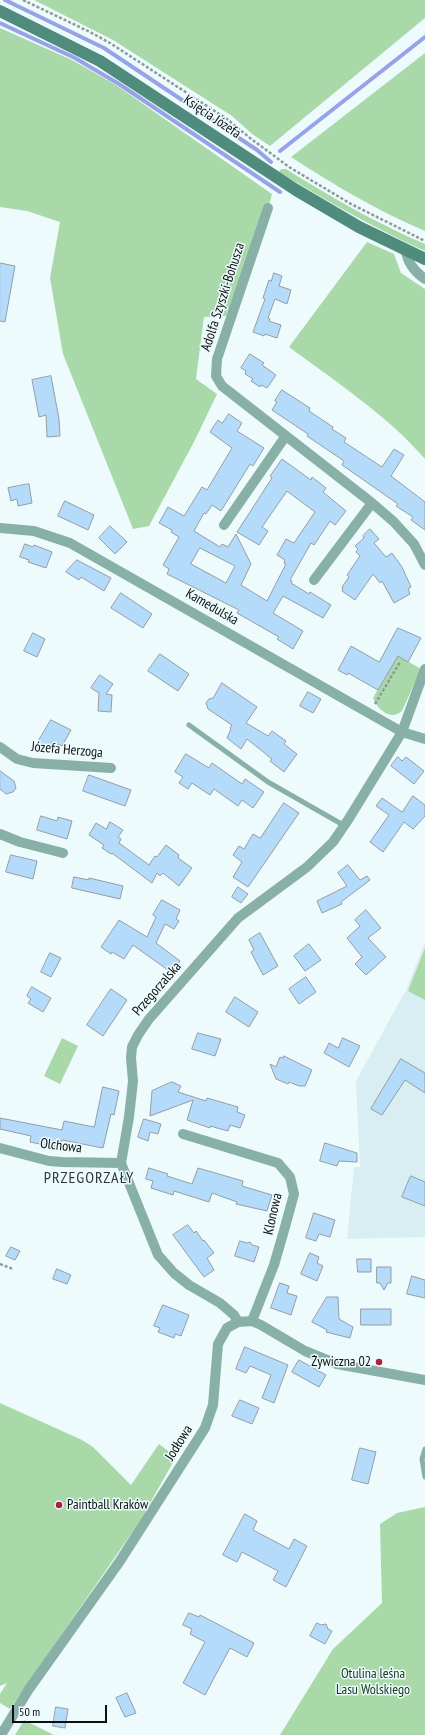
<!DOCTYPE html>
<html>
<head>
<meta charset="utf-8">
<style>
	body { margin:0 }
	#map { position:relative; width:425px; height:1735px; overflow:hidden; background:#eefbfd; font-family:"PT Sans Narrow",sans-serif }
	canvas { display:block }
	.scale { position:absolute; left:12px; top:1705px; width:95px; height:18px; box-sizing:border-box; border:2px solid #0b0f10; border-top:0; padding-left:5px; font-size:12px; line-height:14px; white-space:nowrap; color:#0b0f10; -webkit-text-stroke:3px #eefbfd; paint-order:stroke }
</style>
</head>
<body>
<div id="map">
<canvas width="425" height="1735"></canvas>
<div class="scale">50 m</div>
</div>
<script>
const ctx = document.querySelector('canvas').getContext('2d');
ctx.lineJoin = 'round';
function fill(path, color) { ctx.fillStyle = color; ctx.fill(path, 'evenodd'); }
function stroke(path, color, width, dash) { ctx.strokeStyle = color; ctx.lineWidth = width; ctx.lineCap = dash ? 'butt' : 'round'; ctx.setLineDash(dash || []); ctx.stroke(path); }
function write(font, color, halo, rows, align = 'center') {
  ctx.font = font + ' "PT Sans Narrow",sans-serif'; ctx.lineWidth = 3; ctx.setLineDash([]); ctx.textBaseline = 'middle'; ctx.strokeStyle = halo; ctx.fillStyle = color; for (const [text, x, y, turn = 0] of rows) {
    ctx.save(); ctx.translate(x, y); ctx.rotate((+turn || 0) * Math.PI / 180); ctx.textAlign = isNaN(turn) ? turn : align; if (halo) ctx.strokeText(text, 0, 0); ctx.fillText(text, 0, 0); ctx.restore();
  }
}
fill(new Path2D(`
	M425 942V1237L347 1239 354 1167H360L356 1081 406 990Z`), '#d9eef2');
fill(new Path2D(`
	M34 0H425V18L270 146 252 134 232 116 113 40Z
	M0 28 72 60 116 85 272 194 267 213 226 316 204 317 196 379 217 394 195 440 149 526 133 529 63 354 50 278 60 222 27 211 0 207Z
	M425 53V231C378 211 334 185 291 157Z
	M281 169H286C331 197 376 223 425 244V251C374 228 327 201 279 172Z
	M367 242 394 254 401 273 425 289V459C387 415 336 382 289 347Z
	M397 655 421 669 402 711C390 721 378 710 373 698Z
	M425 948V1000L408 991Z
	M62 1038 78 1046 60 1084 44 1076Z
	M0 1403 82 1440 93 1447 131 1485 159 1444 176 1457 140 1521 10 1709 0 1703V1694L7 1683 0 1686Z
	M425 1507V1735H280L333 1649 382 1603 380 1524 397 1513Z
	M24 1720 54 1735H15Z`), '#a9d9a9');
stroke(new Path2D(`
	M5 0 104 48 257 150 271 162
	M0 23 75 58 119 84 280 192
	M280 151 425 37`), '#97a3e6', 4);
const building = new Path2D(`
	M0 263 15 266 5 322 0 321Z
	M274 273 282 276 279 286 291 290 287 304 275 299 268 318 270 319 269 321 281 325 277 338 265 334 264 336 253 332 265 299 263 298 269 280 271 281Z
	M250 354 264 363 262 365 276 375 267 388 261 385 260 387 251 381 253 379 245 374 246 371 241 368Z
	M51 376 59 419 60 436 47 437 46 415 39 417 32 380Z
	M282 390 310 408 309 411 333 427 332 429 346 438 344 442 382 467 394 449 404 455 391 476 425 502V530L411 520 413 517 396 506 398 504 342 465 344 461 307 436 308 434 272 410 277 402 275 401Z
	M229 414 242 423 237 431 264 448 253 466 250 464 221 511 212 505 206 514 204 513 194 531 220 547 222 544 228 547 236 534 251 564 241 585 267 601 286 564 284 563 285 560 277 555 286 539 294 543 315 512 287 491 262 527 268 531 259 545 237 532 272 478 270 476 282 459 311 480 312 477 326 488 323 492 346 511 335 525 330 521 314 545 311 543 290 580 292 581 291 583 309 594 310 592 331 605 323 618 283 596 273 613 303 631 293 649 277 639 279 637 237 613 239 610 167 574 169 569 163 565 179 537 171 532 172 530 159 523 168 507 184 516 202 487 207 490 232 448 210 432 218 420 222 423ZM200 548 235 566 226 583 191 564Z
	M29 484 32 503 18 506 17 499 11 501 8 488Z
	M65 501 94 515 88 530 58 516Z
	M110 526 127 542 115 554 99 538Z
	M370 529 379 539 374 543 386 557 392 553 402 567 411 587 408 589 410 594 394 603 382 581 380 583 373 574 355 600 342 591 343 588 342 587 349 577 347 575 360 556 356 552 358 549 355 546 364 538 363 536Z
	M25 544 33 547 34 545 52 552 46 568 28 562 29 560 20 557Z
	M77 560 111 578 104 591 81 577 79 580 66 572Z
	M121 593 152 614 143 628 111 608Z
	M398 628 421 638 408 662 398 656 378 690 348 673 347 675 338 670 351 646 379 662Z
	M33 633 45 639 37 657 24 651Z
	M160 654 189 674 178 691 148 671Z
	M100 675 113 684 106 694 112 695 111 712 98 711 99 693 91 688Z
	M222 683 257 707 246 723 268 736 272 731 286 741 284 744 297 754 284 772 270 761 272 759 247 739 241 749 227 738 231 729 230 728 232 725 208 709 206 703 209 699 213 698Z
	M308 692 321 699 313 713 300 706Z
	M51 720 71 730 62 746 52 742 49 748 38 742Z
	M186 754 209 768 212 763 242 784 245 779 264 792 253 808 242 800 238 806 214 789 210 795 192 783 188 789 179 783 183 777 175 772Z
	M398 757 402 761 406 757 424 771 414 784 391 766Z
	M0 771 14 781 16 788 13 792 6 794 0 789Z
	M89 775 131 790 125 806 83 791Z
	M413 796 425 805V816L413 829 404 822 383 852 370 842 389 815 376 806 382 798 402 812Z
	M284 803 299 813 248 887 233 877 242 862 233 855 239 846 244 849 253 834 260 838Z
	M41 816 57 821 58 817 72 821 67 839 37 830Z
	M110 822 123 830 118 837 121 839 119 843 149 865 155 856 157 857 166 845 179 855 178 858 192 868 179 886 163 873 160 876 157 873 152 883 112 853 111 854 102 848 104 845 89 835 96 823 106 829Z
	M11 855 37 861 33 879 6 872Z
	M348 865 360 880 367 876 370 880 341 902 342 904 322 913 317 901 347 886 338 873Z
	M74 877 89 880V878L123 886 120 899 72 888Z
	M238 887 248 894 241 903 232 897Z
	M162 900 180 910 176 919 179 921 174 929 165 924 156 943 180 961 172 973 133 945 124 959 112 952 111 954 101 947 119 920 147 937 156 917 153 915Z
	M366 910 381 928 368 938 386 957 366 975 355 964 362 957 347 938 360 926 355 920Z
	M260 933 278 966 263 975 251 952 254 950 249 940Z
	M309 944 321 960 305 971 294 956Z
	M50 953 61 958 51 977 41 972Z
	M306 977 316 992 299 1004 289 989Z
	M32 987 51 998 43 1012 28 1003 31 999 27 996Z
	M111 989 127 1000 103 1036 87 1025Z
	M235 997 258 1012 249 1027 226 1012Z
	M198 1033 221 1039 215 1056 192 1049Z
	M343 1038 360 1046 349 1067 324 1053 329 1043 338 1048Z
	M284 1056 312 1070 305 1086H299L289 1082 288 1084 276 1079 270 1064 276 1067 280 1057 283 1058Z
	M401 1059 425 1073V1093L405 1080 382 1115 371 1109Z
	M172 1082 181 1086 178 1092 206 1101 207 1098 238 1107 237 1112 245 1115 240 1128 230 1125 228 1131 217 1128 211 1126 210 1128 187 1120 193 1100 150 1116 152 1091Z
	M103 1087 119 1091 114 1115 111 1114 103 1148 62 1140 60 1148 30 1142 31 1136 0 1129V1118L62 1130 64 1121 94 1127Z
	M144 1119 161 1124 158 1134 150 1132 148 1141 138 1137Z
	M325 1143 357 1153V1162L339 1161 337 1166 320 1161Z
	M149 1168 168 1174 167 1176 192 1184 198 1168 243 1181 242 1186 272 1195 267 1211 236 1204 237 1202 212 1193 209 1202 174 1191 173 1195 151 1188 153 1181 146 1179Z
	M411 1176 425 1182V1206L402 1197Z
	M314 1213 335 1220 330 1237 319 1234 316 1241 306 1238Z
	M188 1225 194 1233 196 1231 203 1241 204 1240 214 1253 207 1258 214 1270 204 1277 173 1235Z
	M240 1241 247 1243 250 1242 252 1245 259 1247 254 1262 235 1256Z
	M11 1247 20 1251 15 1260 6 1256Z
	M310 1253 319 1257 317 1263 323 1266 317 1281 301 1274Z
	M357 1259H371V1272H358Z
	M377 1267H391V1283H388L384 1290 380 1283H377Z
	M57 1269 71 1275 67 1284 53 1279Z
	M412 1276 425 1280V1298L407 1294Z
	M280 1283 289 1286 287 1293 297 1296 291 1315 271 1308Z
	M327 1297H338L339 1319 353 1327 350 1338 326 1332 327 1330 312 1322Z
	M163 1305 189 1315 181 1336 175 1334 174 1338 158 1332 160 1328 154 1326Z
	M361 1309H391V1325H361Z
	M245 1347 288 1365 274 1403 262 1398 271 1375 250 1366 246 1373 236 1369Z
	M299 1360 326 1375 319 1387 292 1372Z
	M240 1400 259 1408 252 1424 232 1416Z
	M360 1448 376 1452 368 1484 352 1480Z
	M245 1514 257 1521 253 1530 289 1549 294 1539 307 1546 286 1587 273 1580 278 1571 242 1552 237 1562 223 1555Z
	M189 1613 199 1617 200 1615 254 1643 247 1657 230 1648 205 1695 183 1683 205 1642 190 1634 192 1629 183 1625Z
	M317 1623 321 1625 326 1624 328 1629 332 1631 325 1644 310 1636Z
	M127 1693 136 1713 125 1717 116 1698Z
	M56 1707 68 1709 65 1728 53 1726Z`);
fill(building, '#b5dbfa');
stroke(building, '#949da4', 1);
stroke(new Path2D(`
	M23 0 90 32 110 43 227 119 250 138 289 167 351 204 425 241
	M375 704 400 662
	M0 1264 13 1269`), '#90999a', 2.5, [3, 2]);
stroke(new Path2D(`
	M189 725 268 782 345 826
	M425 1449 422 1459 425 1477`), '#89b0a6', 5);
stroke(new Path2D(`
	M268 208 217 359 216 376 222 386 372 503 394 522 414 544 425 565
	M406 250C407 262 415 272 425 279
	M224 525 285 437
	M0 528 34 531 70 543 402 732 425 739
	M314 580 372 503
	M0 747 17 759 33 763 111 768
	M0 834 20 842 63 853
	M183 1134 278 1163 290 1177 294 1194 285 1227 274 1265 252 1321
	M0 1148 49 1161 62 1162 121 1163
	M238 1322 234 1315 220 1303 189 1285 174 1273 158 1255 121 1163 129 1117 133 1081 131 1058 132 1047 138 1035 149 1019 238 918 307 867 333 842 348 820 402 732 425 669
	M1 1735 29 1689 120 1561 205 1428 213 1405 218 1344 227 1328 238 1322 252 1321 261 1325 305 1351 337 1364 425 1380`), '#89b0a6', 10);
stroke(new Path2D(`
	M0 11 100 61 296 190 359 227 425 259`), '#4f8c7e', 12);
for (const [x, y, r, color] of [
	[379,1362,4,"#b01d41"],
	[59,1505,4,"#b01d41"]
]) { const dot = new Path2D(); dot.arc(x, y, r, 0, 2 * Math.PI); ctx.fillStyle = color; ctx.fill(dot); stroke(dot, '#eefbfd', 1.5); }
write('14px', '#0b0f10', '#eefbfd', [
	["Księcia Józefa",212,117,34],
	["Adolfa Szyszki-Bohusza",223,297,-72],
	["Kamedulska",212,607,30],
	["Józefa Herzoga",67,750,5],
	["Przegorzalska",157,989,-49],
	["Olchowa",61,1146,7],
	["Klonowa",273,1214,-77],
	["Jodłowa",179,1443,-58]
]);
write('14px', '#0b0f10', '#eefbfd', [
	["Żywiczna 02",371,1362],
	["Paintball Kraków",67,1505,"left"]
], 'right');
write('14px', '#113914', '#eefbfd', [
	["Otulina leśna",373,1674],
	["Lasu Wolskiego",373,1690]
]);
ctx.letterSpacing = '1px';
write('16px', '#2b3537', '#eefbfd', [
	["PRZEGORZAŁY",89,1178]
]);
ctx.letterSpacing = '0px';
</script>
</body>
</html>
